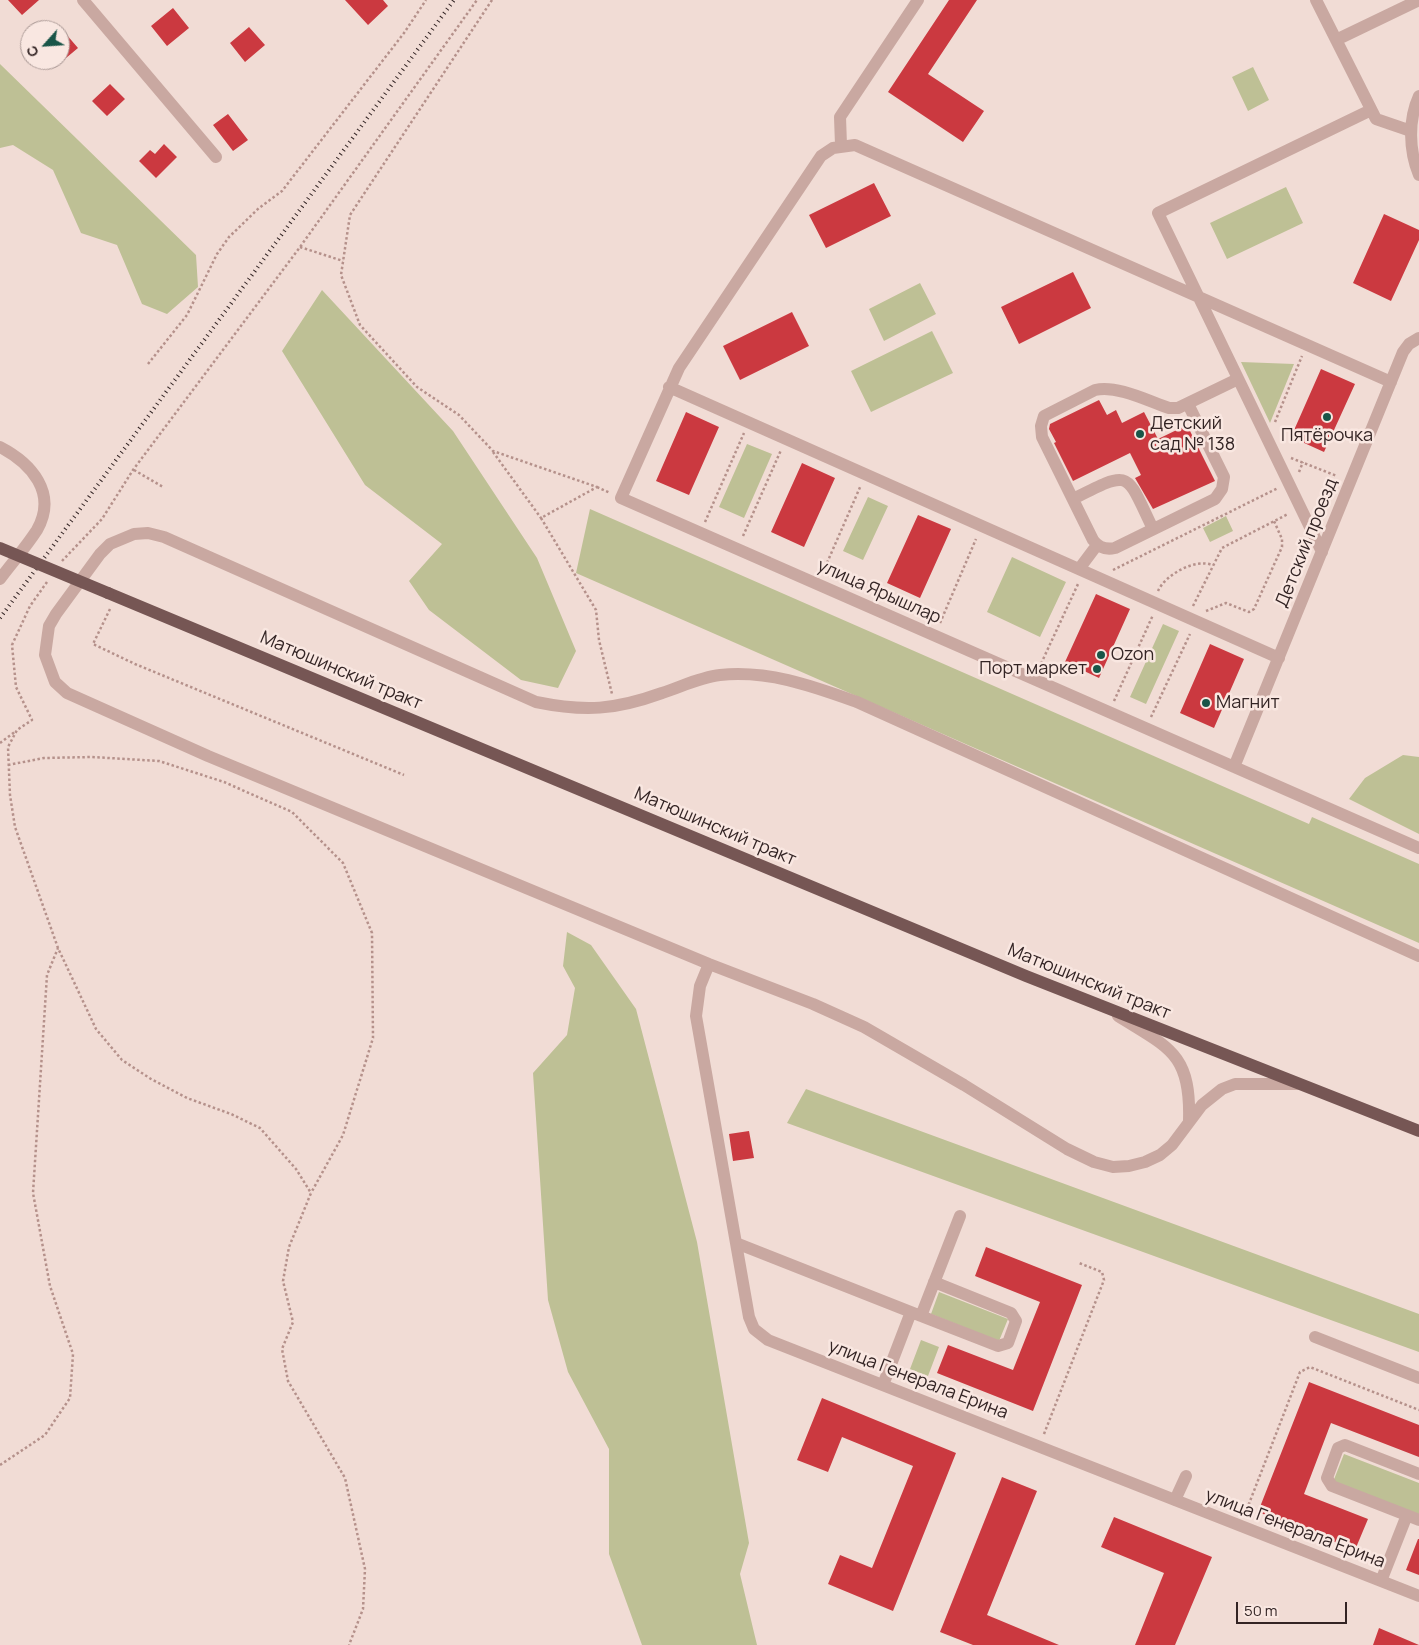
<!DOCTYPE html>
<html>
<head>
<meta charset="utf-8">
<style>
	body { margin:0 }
	#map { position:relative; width:1419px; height:1645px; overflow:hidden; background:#f1dcd5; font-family:Manrope,sans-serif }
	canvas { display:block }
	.north { position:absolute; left:20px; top:20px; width:50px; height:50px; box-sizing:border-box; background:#f9e7e1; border:1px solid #aa9995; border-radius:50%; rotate:244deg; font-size:14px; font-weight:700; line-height:20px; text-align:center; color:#332424 }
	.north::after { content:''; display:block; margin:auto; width:18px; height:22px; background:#195548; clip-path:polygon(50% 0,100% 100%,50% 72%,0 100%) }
	.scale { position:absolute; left:1236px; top:1602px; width:111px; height:22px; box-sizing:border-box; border:2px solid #332424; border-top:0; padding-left:6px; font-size:15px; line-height:18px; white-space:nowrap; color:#332424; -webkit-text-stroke:4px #f9e7e1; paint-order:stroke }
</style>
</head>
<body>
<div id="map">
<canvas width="1419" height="1645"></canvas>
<div class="north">С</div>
<div class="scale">50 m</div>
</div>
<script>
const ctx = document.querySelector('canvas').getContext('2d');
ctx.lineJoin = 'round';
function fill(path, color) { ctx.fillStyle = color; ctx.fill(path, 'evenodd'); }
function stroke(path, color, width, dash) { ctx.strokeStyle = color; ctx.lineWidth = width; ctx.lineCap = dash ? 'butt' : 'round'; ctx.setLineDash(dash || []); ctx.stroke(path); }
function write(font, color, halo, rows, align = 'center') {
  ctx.font = font + ' Manrope,sans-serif'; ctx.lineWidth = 5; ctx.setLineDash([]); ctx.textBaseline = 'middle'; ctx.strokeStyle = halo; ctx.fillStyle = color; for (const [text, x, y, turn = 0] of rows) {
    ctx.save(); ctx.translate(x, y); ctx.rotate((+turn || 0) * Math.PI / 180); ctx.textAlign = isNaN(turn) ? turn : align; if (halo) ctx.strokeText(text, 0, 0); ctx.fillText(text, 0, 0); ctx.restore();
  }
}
fill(new Path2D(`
	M0 64 196 255 198 287 167 314 142 304 117 245 81 233 53 170 13 145 0 148Z
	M1253 67 1269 100 1248 111 1232 77Z
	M1286 187 1303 223 1227 259 1210 223Z
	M920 283 936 314 884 341 869 309Z
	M322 290 453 431 537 558 576 651 558 688 521 680 429 610 409 581 442 544 365 485 282 351Z
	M932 331 953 373 871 412 851 371Z
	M1241 362 1294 364 1270 423Z
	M747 444 772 454 744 518 719 507Z
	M868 497 888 506 863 560 843 551Z
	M590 509 1309 824 1312 817 1419 864V943L576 573Z
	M1226 516 1233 531 1210 542 1203 528Z
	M1012 557 1066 582 1040 637 987 612Z
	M1163 624 1179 631 1146 704 1130 697Z
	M1403 755 1419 757V834L1349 799 1365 778Z
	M567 932 591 945 636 1009 697 1242 749 1543 740 1574 757 1645H642L609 1554V1449L568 1372 548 1300 533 1073 567 1035 575 988 563 966Z
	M806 1089 1419 1314V1352L787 1123Z
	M939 1292 1008 1319 999 1341 931 1314Z
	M921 1340 939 1347 928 1376 910 1369Z
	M1344 1454 1419 1483V1516L1333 1482Z`), '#bec095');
fill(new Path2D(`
	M8 0H39L22 15Z
	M345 0H383L388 6 368 25Z
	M949 0H977L928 74 984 111 963 142 888 92Z
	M173 8 189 28 167 46 151 26Z
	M60 27 78 48 60 63Z
	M249 27 265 45 245 62 230 43Z
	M110 84 125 99 107 116 92 101Z
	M228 114 248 140 233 151 213 125Z
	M164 144 177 157 156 178 139 161 150 150 155 154Z
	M874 183 891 216 826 248 809 215Z
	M1384 214 1419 230V240L1391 301 1353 283Z
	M1073 272 1091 308 1019 344 1001 307Z
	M792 312 809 346 740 380 723 346Z
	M1321 369 1355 384 1324 452 1291 437Z
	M1099 400 1107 415 1116 410 1122 423 1144 412 1158 439 1187 425 1215 481 1153 509 1135 478 1141 475 1130 453 1073 481 1054 443 1056 442 1049 429 1050 424Z
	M686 412 719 427 689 495 656 481Z
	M802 463 835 478 804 547 771 532Z
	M918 515 951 529 920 598 887 583Z
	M1096 594 1130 609 1099 678 1065 662Z
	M1210 644 1244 659 1214 728 1180 713Z
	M749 1131 754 1158 733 1161 729 1134Z
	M986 1247 1082 1285 1033 1411 937 1373 948 1345 1013 1370 1040 1302 975 1276Z
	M1309 1382 1419 1425V1457L1331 1423 1304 1494 1368 1519 1355 1550 1258 1512Z
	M822 1398 956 1453 893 1611 828 1584 840 1555 872 1568 913 1466 842 1437 828 1472 797 1460Z
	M1002 1477 1037 1491 987 1615 1059 1645H973L940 1632Z
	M1114 1517 1212 1557 1175 1645H1135L1164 1573 1101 1547Z
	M1418 1539H1419V1575L1406 1570Z
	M1379 1628 1419 1645H1373Z`), '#cb3940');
stroke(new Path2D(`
	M492 0 350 215 341 275 360 325 417 387 459 415 493 451 597 487 541 518 596 610 599 640 612 694
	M300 247 343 261
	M148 364 187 315 217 254 229 237 259 208 282 191 404 33 426 0
	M1275 422 1302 356
	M493 452 541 518
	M1291 458 1337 476
	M134 470 163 487
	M1299 472 1303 462
	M597 487 610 493
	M705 522 744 433
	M743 536 781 450
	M62 561 102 519 133 470 300 247 477 0
	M1113 570 1278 488
	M823 572 861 485
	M47 582 30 606 12 645 16 687 32 720 17 730 8 747 10 795 15 827 58 948 96 1029 122 1060 151 1079 187 1098 231 1114 260 1128 296 1169 311 1193 289 1247 283 1281 293 1322 282 1349 288 1381 345 1478 365 1569 363 1609 349 1645
	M1158 591C1165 575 1195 558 1212 565
	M1193 606 1222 548 1288 514
	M110 609 93 644 135 664 404 775
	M1206 611 1226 603 1249 612 1254 609 1282 547V539L1274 521
	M940 623 976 539
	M1039 668 1078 584
	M1114 701 1153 615
	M1151 717 1190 634
	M0 743 16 731
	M8 765 44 758 92 757 159 761 224 782 292 812 343 863 372 933 373 1038 343 1135 311 1193
	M1044 1434 1104 1280 1102 1272 1079 1263
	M0 1465 45 1435 70 1398 73 1354 50 1286 33 1193 47 975 58 948
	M1245 1514 1300 1372 1310 1367 1419 1410`), '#b5918b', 2.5, [2.5, 2.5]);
stroke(new Path2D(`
	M83 0 216 157
	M1316 0 1376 119 1411 131
	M1336 40 1419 0
	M1419 96C1408 120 1409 151 1419 175
	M841 145 840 117 918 0
	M1391 382 855 145 833 148 821 156 679 368 621 498 1419 848
	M669 387 1279 658
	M1188 404 1224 477 1222 489 1215 499 1115 548C1106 550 1099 548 1093 540L1042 437 1041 426 1044 416 1095 390C1118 385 1148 401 1169 408H1178L1238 379
	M0 447C31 463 58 493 37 530 26 547 12 563 0 579
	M1073 499C1132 469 1125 471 1153 529
	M1322 552 1158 213 1371 110
	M1079 569 1097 545
	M1234 767 1403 352 1409 344 1419 338
	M709 964 700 986 696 1016 749 1317 754 1329 768 1340 1419 1596
	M1118 1016C1169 1048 1191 1053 1189 1120
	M1297 1084H1235L1222 1089 1202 1105 1172 1145 1160 1155 1145 1162 1129 1166 1113 1167 1094 1162 1067 1149 964 1085 864 1027 813 1004 709 964 208 756 67 693 55 682 45 655 49 626 56 614 100 554 110 544 134 534 148 533 164 537 536 702C585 712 615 710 662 693 681 687 700 677 720 675 769 670 812 686 857 702L1419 956
	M736 1243 921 1316 960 1216
	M921 1316 998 1346 1008 1343 1016 1321 1011 1313 934 1282
	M1315 1337 1419 1378
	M883 1385 911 1312
	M1419 1474 1345 1445 1338 1448 1327 1478 1332 1486 1419 1520
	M1175 1500 1186 1476
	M1381 1581 1407 1515`), '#c9a8a1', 12);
stroke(new Path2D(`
	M108 593 1026 976 1419 1131`), '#765654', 12);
stroke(new Path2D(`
	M0 618 454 0`), '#332424', 4, [1, 4]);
stroke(new Path2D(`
	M0 548 108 593`), '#765654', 12);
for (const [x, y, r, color] of [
	[1327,417,5,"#195548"],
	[1140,434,5,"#195548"],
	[1101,655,5,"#195548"],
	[1097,669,5,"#195548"],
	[1206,703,5,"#195548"]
]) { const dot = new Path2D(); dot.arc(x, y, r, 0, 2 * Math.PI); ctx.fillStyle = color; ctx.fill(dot); stroke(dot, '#f9e7e1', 2); }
write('18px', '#332424', '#f9e7e1', [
	["Детский",1150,424],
	["сад № 138",1150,445],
	["Пятёрочка",1327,436,"center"],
	["Ozon",1111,655],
	["Порт маркет",1087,669,"right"],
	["Магнит",1216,703]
], 'left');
write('18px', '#332424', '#f9e7e1', [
	["Детский проезд",1307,543,-68],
	["улица Ярышлар",879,592,24],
	["Матюшинский тракт",341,671,23],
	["Матюшинский тракт",715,827,23],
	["Матюшинский тракт",1089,982,22],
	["улица Генерала Ерина",918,1380,21],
	["улица Генерала Ерина",1295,1529,21]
]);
</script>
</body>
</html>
